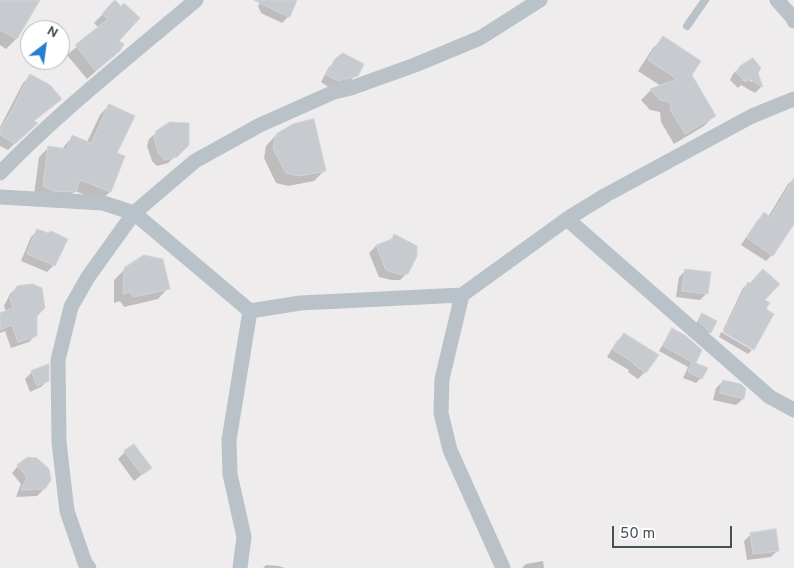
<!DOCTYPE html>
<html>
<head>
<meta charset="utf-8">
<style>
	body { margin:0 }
	#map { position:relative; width:794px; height:568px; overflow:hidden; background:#efeced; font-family:Overpass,sans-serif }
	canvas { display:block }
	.north { position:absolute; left:20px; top:20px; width:50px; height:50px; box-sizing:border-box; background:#fff; border:1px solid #b5b9bc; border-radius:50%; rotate:30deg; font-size:14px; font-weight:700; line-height:20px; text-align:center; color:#465158 }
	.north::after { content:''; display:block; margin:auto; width:18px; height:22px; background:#277fcf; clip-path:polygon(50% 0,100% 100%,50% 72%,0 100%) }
	.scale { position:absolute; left:612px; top:526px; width:120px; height:22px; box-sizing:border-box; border:2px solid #465158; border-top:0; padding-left:6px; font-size:15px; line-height:18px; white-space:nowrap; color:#465158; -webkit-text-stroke:4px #fff; paint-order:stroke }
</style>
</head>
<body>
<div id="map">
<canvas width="794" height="568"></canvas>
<div class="north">N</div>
<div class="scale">50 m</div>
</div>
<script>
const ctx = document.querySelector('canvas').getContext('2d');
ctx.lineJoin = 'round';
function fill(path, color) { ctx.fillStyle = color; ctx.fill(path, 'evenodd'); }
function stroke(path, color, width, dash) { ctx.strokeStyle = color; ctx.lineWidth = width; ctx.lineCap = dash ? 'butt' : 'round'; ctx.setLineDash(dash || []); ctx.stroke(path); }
fill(new Path2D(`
	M0 0H31L16 39 6 49 0 45Z
	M262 0H296L289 16 282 23 261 13 258 6Z
	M115 2 119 51 87 79 67 55 99 28 94 23Z
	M663 38 690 75 714 116 704 126 674 144 661 122 660 112 650 110 641 100 651 90 661 86 638 71 653 48Z
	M336 60 356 75 349 82 330 88 321 82 329 67Z
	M740 67 757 73 761 87 755 93 741 85 738 88 730 80 733 74ZM743 77 752 79V82Z
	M30 76 33 122 36 123 8 150 0 146V127L23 83Z
	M109 105 116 154 123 157 110 192 100 201 75 191 65 201 34 195 39 157 48 148 62 149 72 137 87 142 100 115Z
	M157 132 187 145 168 163 157 166 152 161 147 146 149 139Z
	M276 135 324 171 314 181 288 186 276 183 264 158 266 146Z
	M794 179V222L772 255 766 261 741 245 757 221 764 214 768 217 788 184Z
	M38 230 54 265 47 272 21 261 31 237Z
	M394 236 407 273 400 280H391L379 277 369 253 376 246 389 241Z
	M125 269 168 288 158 299 124 307 120 301 114 303V280Z
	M686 270 707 293 700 300 676 297 679 277Z
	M748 283 763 300 765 309 753 348 723 330 743 288Z
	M17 287 36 316V335L29 342 11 348 5 331 0 333V315L6 312 4 306 10 294Z
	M702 314 710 332 707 335 695 325Z
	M673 330 694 363 701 378 696 383 683 378 688 367 659 351 668 335Z
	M721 332 752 350 748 354 719 337Z
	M624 334 645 372 638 379 628 372 629 370 607 357 617 341Z
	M32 372 48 380 41 387 30 392 25 379Z
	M723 381 743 399 736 405 713 400 716 388Z
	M125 452 150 468 134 481 118 459Z
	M18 466 44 489 37 496 16 497 21 484 12 473Z
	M751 534 778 550 771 557 747 560 744 541Z
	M543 561 544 568H522L526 564Z
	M266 565 279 566 285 568H263Z`), '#0003');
const building = new Path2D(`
	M0 0H40L17 39 0 30Z
	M115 0 121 6 124 3 140 18 119 41 124 44 120 51 96 71 75 45 108 19 102 14Z
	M254 0H297L290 17Z
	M663 36 701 61 692 75 716 116 685 134 671 111 670 102 660 100 650 89 677 79 648 60Z
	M343 53 364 64 358 76 338 81 326 75 335 59Z
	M753 58 761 68 758 73 763 87 749 79 745 82 736 72 740 66Z
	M30 74 50 85 62 99 34 121 38 123 15 144 0 135V129L11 112Z
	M109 104 135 116 117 153 125 156 111 192 80 180 76 192 53 191 43 186 48 146 67 149 72 135 91 143Z
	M314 119 326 171 299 176 286 173 273 148 276 134 293 124Z
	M170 122 189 123V145L177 157 165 160 159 154 154 138 156 131Z
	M794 178V224L773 256 747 238 764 212 770 217Z
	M37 229 48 233 51 231 68 239 55 266 27 254Z
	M394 234 417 246V256L408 274H398L386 270 376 245 392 239Z
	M144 255 163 259 170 289 134 297 130 292 123 294 124 268Z
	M685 269 711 272 708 294 682 291Z
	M763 269 780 284 765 300 770 303 766 309 774 314 754 350 723 332 748 282 750 283Z
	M33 284 42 288 45 308 37 316V336L18 342 12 325 0 330V313L13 308 10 298 17 286Z
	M702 313 717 321 711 333 698 321Z
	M672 328 686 336 702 350 696 363 708 368 702 379 688 372 692 362 663 346Z
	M624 333 659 355 646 373 633 364 634 363 613 350Z
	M49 364V381L37 386 31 371Z
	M723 380 741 384 746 389 744 399 720 393Z
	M134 444 152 468 142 475 124 451Z
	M28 457 37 458 49 469 51 480 45 489 21 490 27 477 17 465Z
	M776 529 779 551 753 554 750 533Z`);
fill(building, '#c7cacf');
stroke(building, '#d1d3d8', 1);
stroke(new Path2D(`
	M687 26 705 0`), '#b9c2c8', 8);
stroke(new Path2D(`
	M777 0 793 18 794 21
	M0 173C60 111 130 56 196 0
	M0 197 103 203 134 213 250 311 300 303 462 295
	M567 219 770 397 794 410
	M89 568 85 563 67 511 59 442 58 360 71 307 88 277 134 213 195 161 260 125 334 92 351 88 415 65 480 38 540 0
	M240 568 244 537 230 474 229 440 250 311
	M503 568 450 450 441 413 442 379 462 295 567 219 606 195 752 116 794 99`), '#b9c2c8', 15);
</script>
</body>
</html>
